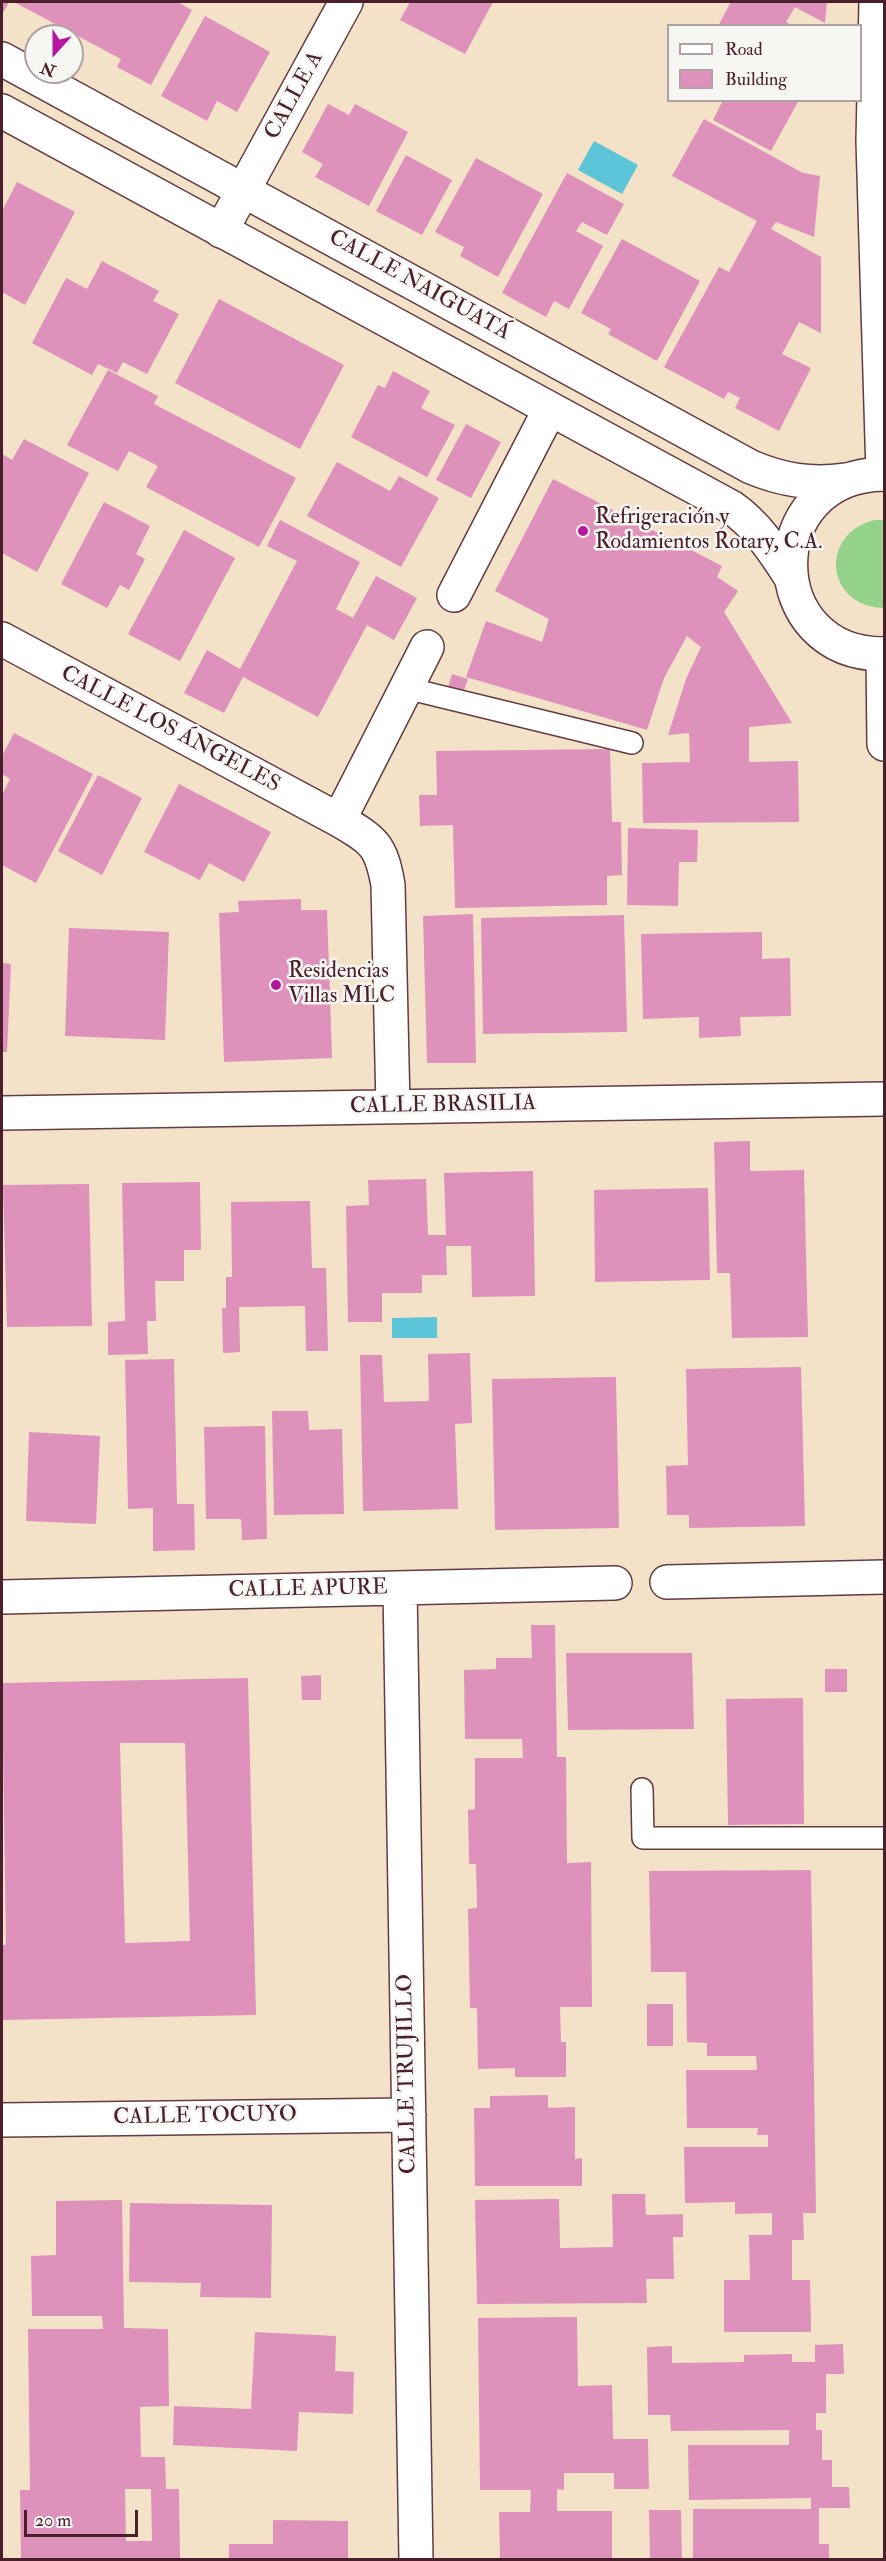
<!DOCTYPE html>
<html>
<head>
<meta charset="utf-8">
<style>
	body { margin:0 }
	#map { position:relative; width:886px; height:2561px; overflow:hidden; background:#f3e1c8; font-family:"IM FELL Double Pica",serif }
	canvas { display:block }
	.frame { position:absolute; inset:0; border:3px solid #4a1f2b; pointer-events:none }
	.legend { position:absolute; left:667px; top:24px; width:195px; height:78px; box-sizing:border-box; background:#f6f6f2; border:2px solid #b1a0a2; margin:0; padding:8px 10px; list-style:none; font-size:18px; color:#4a1f2b }
	.legend li { display:flex; align-items:center; gap:12px; height:30px }
	.legend b { width:30px; border:2px solid #b1a0a2 }
	.north { position:absolute; left:24px; top:24px; width:60px; height:60px; box-sizing:border-box; background:#f6f6f2; border:2px solid #b1a0a2; border-radius:50%; rotate:201deg; font-size:16px; font-weight:700; line-height:24px; text-align:center; color:#4a1f2b }
	.north::after { content:''; display:block; margin:auto; width:21px; height:27px; background:#b5179e; clip-path:polygon(50% 0,100% 100%,50% 72%,0 100%) }
	.scale { position:absolute; left:24px; top:2510px; width:114px; height:27px; box-sizing:border-box; border:3px solid #4a1f2b; border-top:0; padding-left:8px; font-size:18px; line-height:21px; white-space:nowrap; color:#4a1f2b; -webkit-text-stroke:4px #f6f6f2; paint-order:stroke }
</style>
</head>
<body>
<div id="map">
<canvas width="886" height="2561"></canvas>
<div class="frame"></div>
<ul class="legend">
<li><b style="height:8px;background:#fff"></b>Road</li>
<li><b style="height:16px;background:#de92bb"></b>Building</li>
</ul>
<div class="north">N</div>
<div class="scale">20 m</div>
</div>
<script>
const ctx = document.querySelector('canvas').getContext('2d');
ctx.lineJoin = 'round';
function fill(path, color) { ctx.fillStyle = color; ctx.fill(path, 'evenodd'); }
function stroke(path, color, width, dash) { ctx.strokeStyle = color; ctx.lineWidth = width; ctx.lineCap = dash ? 'butt' : 'round'; ctx.setLineDash(dash || []); ctx.stroke(path); }
function write(font, color, halo, rows, align = 'center') {
  ctx.font = font + ' "IM FELL Double Pica",serif'; ctx.lineWidth = 5; ctx.setLineDash([]); ctx.textBaseline = 'middle'; ctx.strokeStyle = halo; ctx.fillStyle = color; for (const [text, x, y, turn = 0] of rows) {
    ctx.save(); ctx.translate(x, y); ctx.rotate((+turn || 0) * Math.PI / 180); ctx.textAlign = isNaN(turn) ? turn : align; if (halo) ctx.strokeText(text, 0, 0); ctx.fillText(text, 0, 0); ctx.restore();
  }
}
fill(new Path2D(`
	M874 520H884V608C826 607 818 535 874 520Z`), '#94d389');
fill(new Path2D(`
	M594 141 638 165 622 194 578 170Z
	M437 1317V1338H392V1318Z`), '#5cc5d7');
fill(new Path2D(`
	M2 2H9L2 15Z
	M14 2H177L192 10 151 85 117 67 121 59Z
	M410 2H493L465 54 400 20Z
	M731 2H827L825 23 795 7 786 22 793 26H718Z
	M205 16 270 52 237 112 217 101 207 121 161 96Z
	M723 100H799L771 151 713 120Z
	M328 104 349 115 355 104 408 132 369 206 315 177 323 164 302 152Z
	M704 119 803 173 820 176 814 237 776 222 771 229 821 257V333L799 322 782 354 811 368 779 431 735 408 740 398 728 392 724 399 664 367 719 267 729 272 757 221 672 176Z
	M406 155 452 180 422 235 376 211Z
	M476 158 543 194 498 277 460 256 464 247 435 232Z
	M567 173 624 204 607 235 582 222 576 231 603 246 569 309 554 301 546 317 502 293Z
	M17 182 75 212 25 305 2 292V211Z
	M622 239 700 281 657 361 608 334 611 329 581 313Z
	M102 261 159 291 153 301 179 314 147 374 123 362 117 373 98 364 92 375 32 343 66 278 87 289Z
	M219 299 344 365 300 449 175 383Z
	M108 370 158 396 154 404 296 478 259 547 146 487 158 466 129 451 118 471 67 445Z
	M393 371 430 391 421 408 455 425 427 477 351 437 378 385 385 388Z
	M466 424 501 442 471 498 436 480Z
	M24 439 89 473 37 572 2 553V454L12 460Z
	M337 462 390 491 399 476 439 498 401 567 307 516Z
	M553 479 722 566 717 577 738 591 724 612 792 723 749 727V762L798 761 799 822 643 823 642 763 690 762 689 733 668 735 686 679 701 647 687 636 664 678 647 730 466 677 486 621 542 642 549 619 495 591Z
	M104 502 150 526 136 554 145 559 129 590 120 585 107 608 61 584Z
	M280 520 360 562 336 609 353 618 376 576 417 598 394 640 367 625 318 717 243 677 224 713 184 693 207 650 240 669 297 561 267 546Z
	M184 530 235 558 180 661 128 634Z
	M452 674 468 679 462 696 447 691Z
	M14 733 93 774 36 883 2 865V795L10 779 2 774V756Z
	M610 749 612 822H621L622 875 607 876V905L455 908 453 825 420 826 419 795H437L436 751Z
	M98 775 142 798 102 875 58 851Z
	M179 784 271 832 244 882 209 863 200 880 144 852Z
	M628 828 698 830 697 862H679L678 906 627 905Z
	M301 899V910H327L332 1058 224 1062 219 913 239 912 238 901Z
	M473 914 476 1063H427L423 916Z
	M624 915 627 1032 483 1034 481 918Z
	M69 928 169 932 165 1040 65 1036Z
	M762 932V959L790 958 791 1016 740 1017 741 1036 699 1038V1017L643 1019 641 934Z
	M2 963 11 964 7 1052H2Z
	M750 1141V1171L804 1170 808 1337 732 1338 730 1273H717L714 1142Z
	M533 1171 535 1296 472 1297 471 1246H446L447 1275H422V1293H382V1322H348L346 1206 369 1205 368 1180 426 1179 428 1235H446L444 1173Z
	M200 1182 201 1250H184V1281H155L156 1321H147L148 1354 108 1355V1322L125 1321 122 1183Z
	M89 1184 92 1326 7 1327 3 1185Z
	M708 1188 710 1280 595 1282 594 1190Z
	M310 1201 312 1268H326L328 1351H306L305 1306 239 1307 240 1352 223 1353 222 1308H226V1277H232L231 1202Z
	M470 1353 472 1423 455 1424 458 1509 363 1511 360 1355H382L384 1402 429 1401 428 1354Z
	M174 1359 177 1504H194L195 1550 153 1551V1508L128 1509 125 1360Z
	M801 1367 805 1526 689 1528V1515H667L666 1466 688 1465 686 1369Z
	M616 1377 619 1528 495 1530 492 1379Z
	M272 1411H308L309 1430 342 1429 344 1514 274 1515Z
	M265 1426 267 1539 242 1540 241 1519H206L204 1427Z
	M29 1432 100 1436 96 1524 26 1521Z
	M531 1625H555L557 1757H566L567 1863 591 1862 592 2007H560L561 2042H566V2077H515V2068L478 2069 477 2008H470L468 1909 477 1908 476 1864H469L468 1810 475 1809V1758H523L522 1739H465L464 1670 496 1669V1658H532Z
	M566 1653H692L694 1729 568 1730Z
	M825 1669H847V1692H825Z
	M321 1675V1700H302L301 1676Z
	M248 1678 256 2015 2 2020V1945H6L2 1683ZM120 1743H185L190 1941 125 1943Z
	M803 1698 804 1824 728 1825 726 1699Z
	M811 1870 816 2213H803L804 2240H792V2280H810L811 2332H724V2280H750L749 2235H772V2213L735 2214V2202L685 2203 684 2147H768V2135H757L758 2128H687L686 2070H757L756 2056H707V2043L687 2042 686 1972H651L649 1871Z
	M647 2004H673V2046H647Z
	M548 2095V2108L575 2107V2159L582 2158V2186H475L474 2108H490V2096Z
	M612 2194H645L646 2215 683 2214V2237H673L674 2279H646L647 2303 477 2304 475 2200 559 2199 560 2248 613 2247Z
	M122 2200 124 2328 168 2329 169 2406 140 2407 141 2457H165L166 2489H179L180 2559H21L20 2490H30L28 2329H103L102 2316H32L31 2256 56 2255V2201ZM125 2489H151L152 2541H126Z
	M130 2203 272 2205 271 2298 200 2297 201 2283 129 2282Z
	M577 2317 578 2386 612 2385 613 2439H648L649 2489H614V2473H564V2490L557 2489V2511H612V2559H500L499 2512H530L531 2490H480L478 2318Z
	M255 2332 336 2336 335 2371 354 2372 353 2414 299 2412 297 2451 173 2445 174 2406 251 2409Z
	M843 2344 844 2374H826V2413H816V2430H822V2460H832V2487H849L850 2508H819V2544H829V2559H693V2509H811V2498L689 2500 688 2445H789V2430L671 2431 670 2415H648L647 2347 672 2346V2363L744 2362V2355L792 2354V2362H815V2345Z
	M649 2510H681L682 2559H650Z
	M273 2520 348 2521V2559H229V2544H273Z`), '#de92bb');
const service = new Path2D(`
	M406 688 632 743
	M642 1789 643 1838H884`);
const minor = new Path2D(`
	M876 2 873 141 883 474
	M221 231 346 2
	M454 595 550 409
	M2 639 339 820C373 840 381 844 388 885L393 1107
	M883 654 884 744
	M339 820 427 647
	M2 1113 884 1099
	M667 1582 884 1577
	M400 1588 416 2560
	M2 1597 615 1583
	M2 2120 409 2115`);
const tertiary = new Path2D(`
	M2 59 751 467C782 480 811 485 845 480
	M2 111 731 507C756 524 774 551 790 576
	M884 474C758 476 761 655 884 654`);
stroke(service, '#633c43', 24);
stroke(minor, '#633c43', 36);
stroke(tertiary, '#633c43', 36);
stroke(service, '#fff', 21);
stroke(minor, '#fff', 33);
stroke(tertiary, '#fff', 33);
for (const [x, y, r, color] of [
	[583,531,6,"#b5179e"],
	[276,985,6,"#b5179e"]
]) { const dot = new Path2D(); dot.arc(x, y, r, 0, 2 * Math.PI); ctx.fillStyle = color; ctx.fill(dot); stroke(dot, '#f6f6f2', 2); }
write('22px', '#4a1f2b', '#f6f6f2', [
	["CALLE A",295,96,-61],
	["CALLE NAIGUATÁ",419,286,29],
	["CALLE LOS ÁNGELES",170,730,28],
	["CALLE BRASILIA",443,1106,-1],
	["CALLE APURE",308,1590,-1],
	["CALLE TRUJILLO",408,2074,-91],
	["CALLE TOCUYO",205,2117,-1]
]);
write('22px', '#4a1f2b', '#f6f6f2', [
	["Refrigeración y",595,518],
	["Rodamientos Rotary, C.A.",595,543],
	["Residencias",288,972],
	["Villas MLC",288,997]
], 'left');
</script>
</body>
</html>
